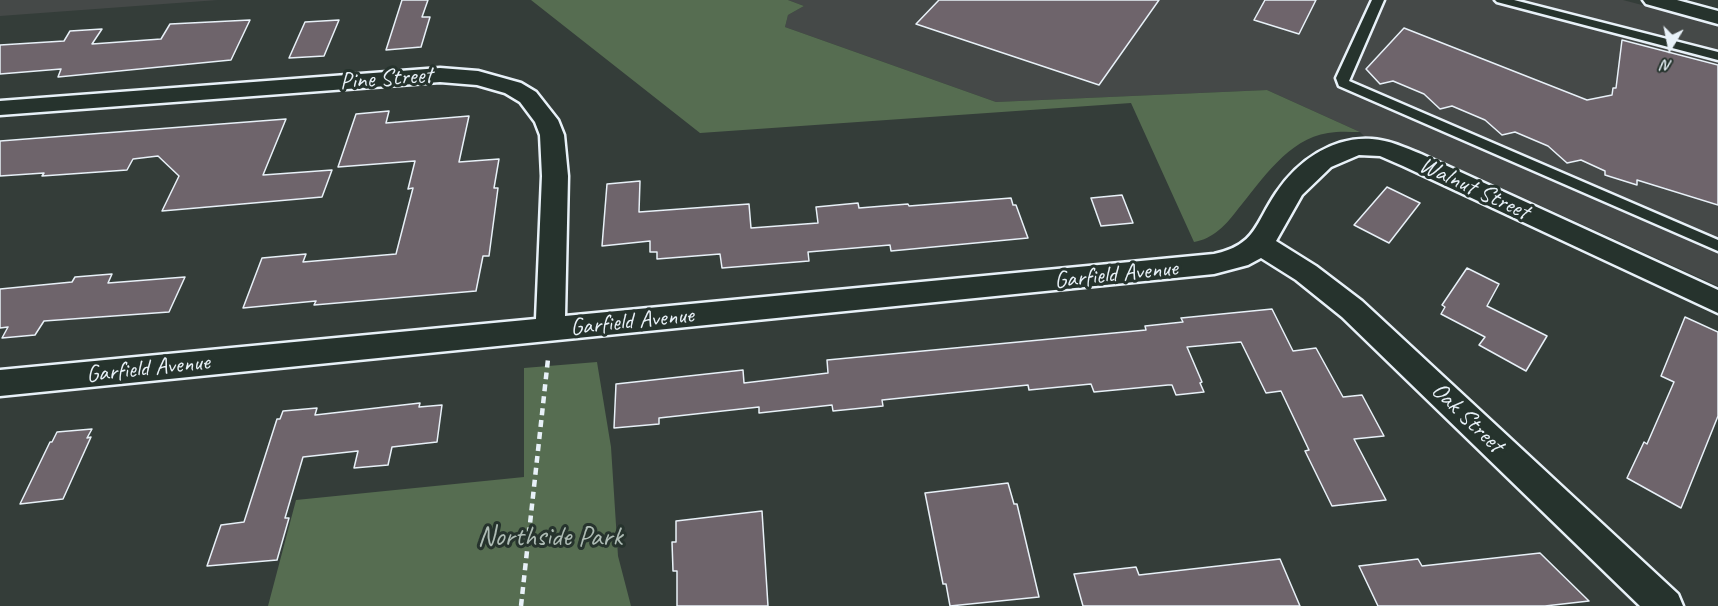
<!DOCTYPE html>
<html>
<head>
<meta charset="utf-8">
<style>
	body { margin:0 }
	#map { position:relative; width:1718px; height:606px; overflow:hidden; background:#343d39; font-family:Caveat,sans-serif }
	canvas { display:block }
	.north { position:absolute; left:1640px; top:18px; width:60px; height:60px; -webkit-text-stroke:4px #26332d; paint-order:stroke; rotate:190deg; font-size:16px; font-weight:700; line-height:24px; text-align:center; color:#e8f1f8 }
	.north::after { content:''; display:block; margin:auto; width:21px; height:27px; background:#e8f1f8; clip-path:polygon(50% 0,100% 100%,50% 72%,0 100%) }
</style>
</head>
<body>
<div id="map">
<canvas width="1718" height="606"></canvas>
<div class="north">N</div>
</div>
<script>
const ctx = document.querySelector('canvas').getContext('2d');
ctx.lineJoin = 'round';
function fill(path, color) { ctx.fillStyle = color; ctx.fill(path, 'evenodd'); }
function stroke(path, color, width, dash) { ctx.strokeStyle = color; ctx.lineWidth = width; ctx.lineCap = dash ? 'butt' : 'round'; ctx.setLineDash(dash || []); ctx.stroke(path); }
function write(font, color, halo, rows, align = 'center') {
  ctx.font = font + ' Caveat,sans-serif'; ctx.lineWidth = 6; ctx.setLineDash([]); ctx.textBaseline = 'middle'; ctx.strokeStyle = halo; ctx.fillStyle = color; for (const [text, x, y, turn = 0] of rows) {
    ctx.save(); ctx.translate(x, y); ctx.rotate((+turn || 0) * Math.PI / 180); ctx.textAlign = isNaN(turn) ? turn : align; if (halo) ctx.strokeText(text, 0, 0); ctx.fillText(text, 0, 0); ctx.restore();
  }
}
fill(new Path2D(`
	M0 0H218L0 16Z
	M788 0H1623L1718 25V286L1442 161 1401 145 1366 138 1360 132 1267 90 996 102 785 27 788 15 804 6Z`), '#454948');
fill(new Path2D(`
	M531 0H788L804 6 788 15 785 27 996 102 1267 90 1360 132C1350 132 1339 131 1328 133 1288 139 1262 180 1238 209 1227 224 1213 239 1194 242L1131 103 700 133Z
	M597 362 611 447 618 556 631 606H268L296 500 524 477V368Z`), '#566d51');
const building = new Path2D(`
	M402 0H428L422 17H430L421 47 386 50Z
	M939 0H1159L1099 85 916 24Z
	M1265 0H1316L1299 34 1254 20Z
	M250 20 231 60 58 77 61 69 0 74V45L64 41 70 31 102 29 92 44 161 39 170 24Z
	M339 20 324 56 289 58 305 22Z
	M1404 28 1587 100 1612 95 1613 88H1616L1622 40 1718 65V205L1637 180V185L1605 175V171L1581 160 1567 163 1548 146 1515 132 1502 135 1485 120 1452 106 1440 109 1424 94 1393 81 1380 84 1366 69Z
	M389 111 386 123 469 116 459 162 499 159 494 188H498L489 256H483L476 291 314 305 316 301 243 308 262 258 306 254 303 262 396 254 413 188 408 189 415 161 338 167 356 114Z
	M286 119 263 175 332 170 322 197 162 211 179 176 158 156 133 159 127 170 42 176 44 173 0 176V141Z
	M640 181 639 212 749 204 751 228 818 223 816 207 858 203 859 208 908 204 909 206 1011 198 1013 205H1016L1028 238 891 251 890 245 808 252 809 261 722 268 720 254 657 259V252H650V241L602 246 607 184Z
	M1387 187 1420 203 1389 243 1354 225Z
	M1122 195 1133 223 1101 226 1091 198Z
	M1467 268 1499 284 1487 306 1547 336 1526 371 1479 345 1485 337 1441 314 1445 307 1442 305Z
	M112 274 108 283 185 277 169 312 44 321 35 335 2 338 8 327 0 328V289L72 282 75 277Z
	M1272 309 1293 351 1316 348 1343 397 1362 395 1384 436 1354 439 1386 500 1332 506 1305 451 1309 450 1281 391 1266 393 1241 342 1187 347 1202 382 1200 383 1204 392 1176 395 1172 385H1168L1094 392 1091 384 1029 390 1028 385 882 400 883 406 833 411 832 405 759 413V407L659 418V424L614 428 616 384 743 370 744 383 828 373 827 360 1146 330 1145 326 1183 322 1181 318Z
	M1685 317 1718 332V416L1681 508 1627 478 1644 442 1647 444 1674 382 1661 376Z
	M420 403 419 407 442 405 437 442 392 447 388 465 354 468 358 451 303 457 285 518H289L277 560 207 566 221 525 244 522 277 419H280L283 411 317 408 315 415Z
	M92 429 87 438 91 437 63 499 20 504 50 442H52L57 432Z
	M1008 483 1014 504H1017L1039 597 950 606 946 584H943L925 493Z
	M762 511 768 606H677V571H673L672 542H676V521Z
	M1540 553 1589 601 1545 606H1378L1359 566 1418 559 1422 566Z
	M1280 559 1300 606H1083L1074 574 1136 567 1139 575Z`);
fill(building, '#6e646b');
stroke(building, '#e8f1f8', 1.5);
const service = new Path2D(`
	M1372 0H1384L1349 81 1718 240V251L1339 86 1336 78Z
	M1495 0H1514L1718 52V60L1497 2Z`);
const minor = new Path2D(`
	M1643 0H1677L1718 11V24L1646 4Z
	M440 68 478 71 521 83 536 92 558 120 564 135 568 176 565 316 1214 254C1256 245 1255 224 1276 193 1297 161 1333 136 1372 139 1389 140 1406 148 1421 154L1718 290V313L1403 166 1380 156 1359 155 1331 167 1302 195 1276 241 1316 266 1362 301 1678 594 1683 606H1640L1342 317 1296 280 1261 258 1248 265 1214 274 0 396V370L536 319 542 176 540 135 535 122 520 102 505 93 477 85 440 82 0 115V101Z`);
stroke(service, '#e8f1f8', 5);
stroke(minor, '#e8f1f8', 5);
stroke(new Path2D(`
	M521 606 548 359`), '#e8f1f8', 4.5, [7, 5]);
fill(service, '#26332d');
fill(minor, '#26332d');
write('24px', '#e8f1f8', '#26332d', [
	["Pine Street",386,79,-4],
	["Walnut Street",1474,189,25],
	["Garfield Avenue",1116,275,-6],
	["Garfield Avenue",632,322,-6],
	["Garfield Avenue",148,369,-6],
	["Oak Street",1467,418,44]
]);
write('28px', '#aebcb5', '#26332d', [
	["Northside Park",550,538]
]);
</script>
</body>
</html>
